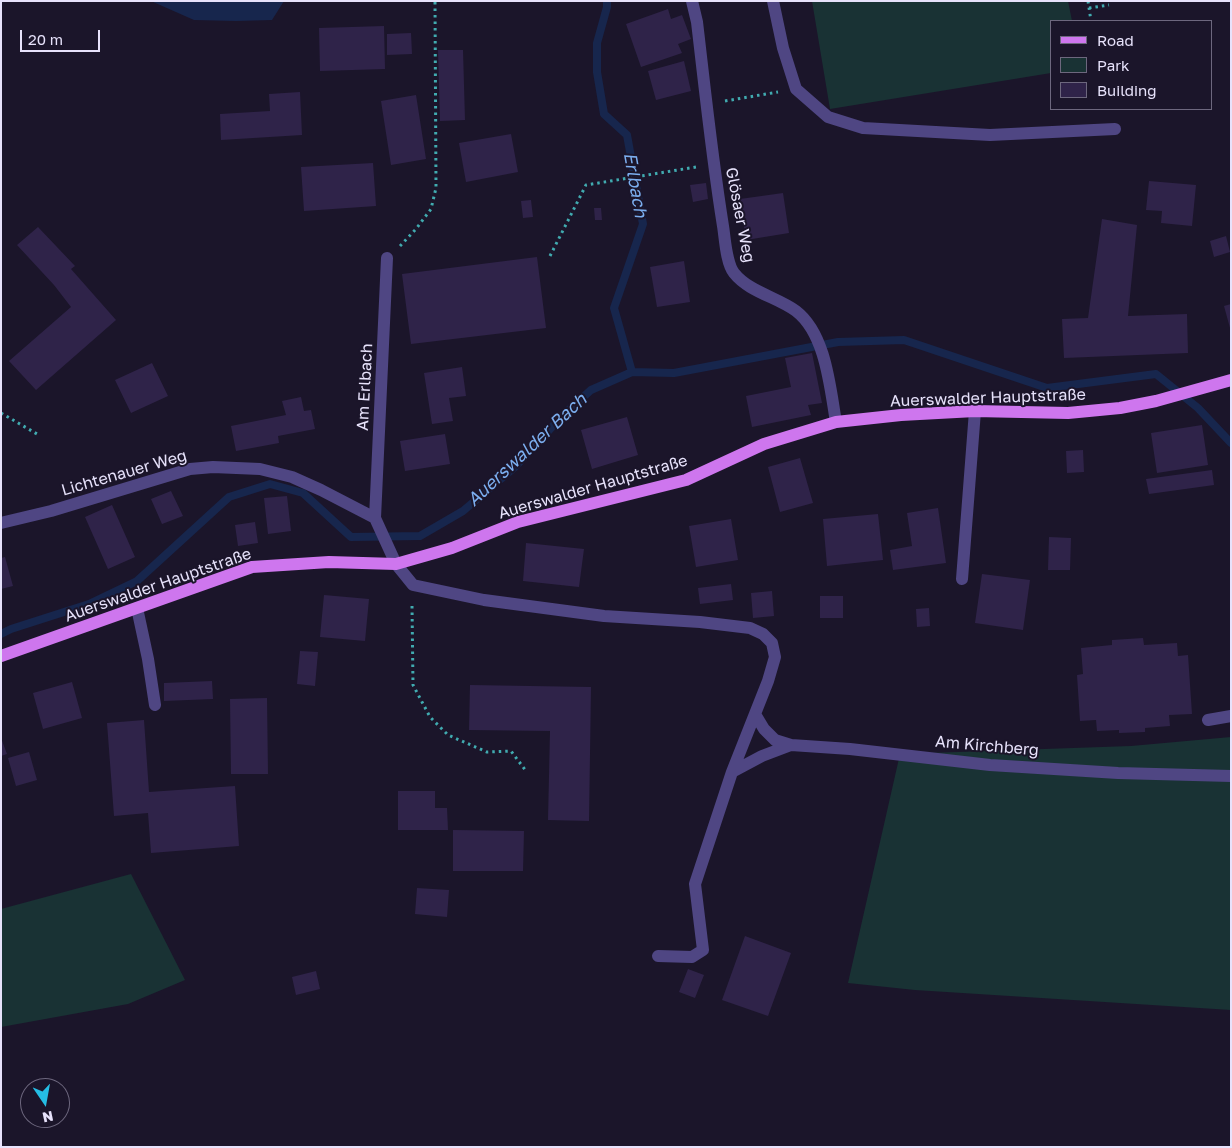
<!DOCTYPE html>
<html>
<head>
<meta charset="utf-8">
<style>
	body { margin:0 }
	#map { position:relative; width:1232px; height:1148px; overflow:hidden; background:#1b152a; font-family:"Golos Text",sans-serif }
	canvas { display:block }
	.frame { position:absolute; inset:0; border:2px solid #e7e2fb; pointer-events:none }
	.legend { position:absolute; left:1050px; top:20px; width:162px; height:90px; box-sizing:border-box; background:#1b152a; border:1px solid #6d677e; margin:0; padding:6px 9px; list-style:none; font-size:15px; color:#e7e2fb }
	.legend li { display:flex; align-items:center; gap:10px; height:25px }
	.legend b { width:25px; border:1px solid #6d677e }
	.north { position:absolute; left:20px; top:1078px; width:50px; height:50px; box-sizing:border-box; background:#1b152a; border:1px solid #6d677e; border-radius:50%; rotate:168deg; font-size:14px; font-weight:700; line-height:20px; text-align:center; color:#e7e2fb }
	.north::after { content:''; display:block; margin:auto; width:18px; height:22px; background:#25bde4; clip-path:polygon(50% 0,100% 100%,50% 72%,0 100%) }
	.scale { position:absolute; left:20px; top:30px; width:80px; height:22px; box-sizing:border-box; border:2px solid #e7e2fb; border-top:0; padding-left:6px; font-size:15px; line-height:18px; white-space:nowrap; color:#e7e2fb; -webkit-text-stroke:4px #1b152a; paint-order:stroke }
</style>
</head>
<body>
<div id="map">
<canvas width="1232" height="1148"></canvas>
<div class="frame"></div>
<ul class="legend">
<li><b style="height:6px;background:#ce76ee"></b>Road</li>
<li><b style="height:14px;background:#193234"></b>Park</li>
<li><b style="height:14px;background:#2f2349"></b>Building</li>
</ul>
<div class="north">N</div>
<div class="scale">20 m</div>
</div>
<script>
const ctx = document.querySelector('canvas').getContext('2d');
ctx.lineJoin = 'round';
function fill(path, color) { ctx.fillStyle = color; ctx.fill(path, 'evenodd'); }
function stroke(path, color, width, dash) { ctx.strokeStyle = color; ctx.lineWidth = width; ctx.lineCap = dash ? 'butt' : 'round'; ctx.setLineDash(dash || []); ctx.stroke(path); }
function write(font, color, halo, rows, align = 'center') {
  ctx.font = font + ' "Golos Text",sans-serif'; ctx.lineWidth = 4; ctx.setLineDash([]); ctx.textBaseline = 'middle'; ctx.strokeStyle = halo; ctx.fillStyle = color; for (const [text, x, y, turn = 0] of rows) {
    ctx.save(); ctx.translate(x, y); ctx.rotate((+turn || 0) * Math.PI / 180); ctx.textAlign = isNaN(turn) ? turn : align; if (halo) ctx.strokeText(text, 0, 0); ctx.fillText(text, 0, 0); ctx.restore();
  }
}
fill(new Path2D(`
	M812 1H1068L1072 21H1051V73L830 109Z
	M1231 737V1010L915 990 848 983 900 754 1131 746Z
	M131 874 185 980 128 1004 1 1027V909Z`), '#193234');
fill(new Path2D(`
	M151 1H284L272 20 236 21 194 20Z`), '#17264d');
stroke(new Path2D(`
	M607 1V7L597 43V72L604 114 627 135 643 224 614 308 632 372
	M1 634 11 629 89 604 137 581 229 497 270 484 303 493 351 537 420 536 463 511 515 467 563 415 591 390 632 372 674 373 838 342 904 340 1047 388 1156 374 1198 408 1231 443`), '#17264d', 8);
fill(new Path2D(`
	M668 9 671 19 682 15 691 39 678 44 682 53 641 67 626 24Z
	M384 26 385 69 320 71 319 28Z
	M411 33 412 54 387 55V34Z
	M438 50H463L465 120 440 121Z
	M684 61 691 91 656 100 648 71Z
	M300 92 302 135 221 140 220 114 270 111 269 94Z
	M416 95 426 159 391 165 381 101Z
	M511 134 518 172 466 182 459 143Z
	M373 163 376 206 304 211 301 167Z
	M1149 181 1196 185 1192 226 1161 223 1162 211 1146 210Z
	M706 183 708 199 693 202 690 185Z
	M783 193 789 233 746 240 740 199Z
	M531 200 533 217 523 218 521 201Z
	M594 208H601L602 220H595Z
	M1102 219 1137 225 1128 316 1187 314 1188 353 1064 358 1062 319 1088 318Z
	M38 227 75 266 71 269 116 320 36 390 9 361 71 307 54 285 17 245Z
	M1226 236 1230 252 1214 257 1210 241Z
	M537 257 546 328 411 344 402 274Z
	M684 261 690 302 657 307 650 267Z
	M1231 304V328H1230L1224 306Z
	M812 353 822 403 808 405 811 415 752 427 746 396 791 387 785 358Z
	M152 363 168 396 131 413 115 380Z
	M462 367 466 396 449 398 453 421 432 424 424 373Z
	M301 397 304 411 311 410 315 429 278 436 279 443 236 451 231 426 286 415 282 401Z
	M627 417 638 455 592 469 581 430Z
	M1202 425 1208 465 1157 473 1151 433Z
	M445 434 450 464 405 471 400 441Z
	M1083 450 1084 472 1067 473 1066 451Z
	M800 458 813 503 780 512 768 467Z
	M1212 470 1214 485 1149 494 1146 479Z
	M171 491 183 516 162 524 151 499Z
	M287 496 291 531 268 534 264 498Z
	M112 505 135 557 108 569 85 517Z
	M938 508 946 563 893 570 890 550 912 546 907 513Z
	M878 514 883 560 827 566 823 519Z
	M731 519 738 560 696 567 689 526Z
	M255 522 258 543 238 546 235 525Z
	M1049 537 1071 538 1070 570H1048Z
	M526 543 584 549 579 587 523 581Z
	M5 557 13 586 1 589V558Z
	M982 574 1030 580 1023 630 975 623Z
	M731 584 733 600 700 604 698 588Z
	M772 591 774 616 753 618 751 593Z
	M324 595 369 599 365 641 320 637Z
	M820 596H843V618H820Z
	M929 608 930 626 917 627 916 609Z
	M1143 638 1144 645 1177 643 1178 656 1188 655 1192 714 1169 715 1170 726 1145 728V732L1119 733V730L1097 731 1096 720 1080 721 1077 675 1083 674 1081 648 1112 645V640Z
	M300 651 318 652 315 686 297 684Z
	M212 681 213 699 164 701V683Z
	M72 682 82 718 43 729 33 693Z
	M470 685 591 687 589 821 548 820 550 731 469 730Z
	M267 698 268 774H231L230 699Z
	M144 720 149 792 235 786 239 846 151 853 148 813 114 816 107 723Z
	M1 738 7 754 1 756Z
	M29 752 37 780 16 786 8 758Z
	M398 791H435V808H447L448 830H398Z
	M453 830 524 831 523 871H453Z
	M417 888 449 890 447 917 415 914Z
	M745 936 791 953 768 1016 722 1000Z
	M688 969 704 975 695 998 679 992Z
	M316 971 320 989 296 995 292 977Z`), '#2f2349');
stroke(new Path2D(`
	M1088 1 1091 21
	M1089 8 1109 5
	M725 101 778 92
	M400 246 416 229 431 209 436 188 435 1
	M550 256 586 185 696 167
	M1 413 37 434
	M412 606 413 685 430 717 448 735 487 752 511 751 526 771`), '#41abb0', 3, [2.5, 4]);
stroke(new Path2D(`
	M692 1 697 22C705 90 712 158 723 226 725 238 726 263 734 273 749 292 777 297 796 311 826 334 830 388 836 422
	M773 1 783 48 796 89 828 117 863 128 990 135 1115 129
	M375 518 387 258
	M1 523 51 511 190 469 213 467 260 469 292 477 321 490 375 518 396 564 413 585 484 600 604 616 700 622 750 628 763 634 772 643 775 657 768 681 732 772 695 884 703 950 692 957 658 956
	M962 579 975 411
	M137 608 148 659 155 705
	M755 714 764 729 775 740 791 745 850 749 990 765 1118 773 1231 776
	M1208 720 1231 716
	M732 772 762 756 791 745`), '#4f4683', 12);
stroke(new Path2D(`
	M1 656 252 567 329 562 396 564 452 548 518 522 686 480 764 444 836 422 901 415 975 411 1068 413 1120 408 1156 401 1231 380`), '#ce76ee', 12);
write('16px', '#e7e2fb', '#1b152a', [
	["Glösaer Weg",740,215,79],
	["Am Erlbach",365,387,-87],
	["Auerswalder Hauptstraße",988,398,-2],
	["Lichtenauer Weg",124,473,-16],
	["Auerswalder Hauptstraße",593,487,-16],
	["Auerswalder Hauptstraße",158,585,-19],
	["Am Kirchberg",987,746,5]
]);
write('italic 18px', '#7caeef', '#1b152a', [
	["Erlbach",635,185,80],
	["Auerswalder Bach",527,450,-43]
]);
</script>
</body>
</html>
